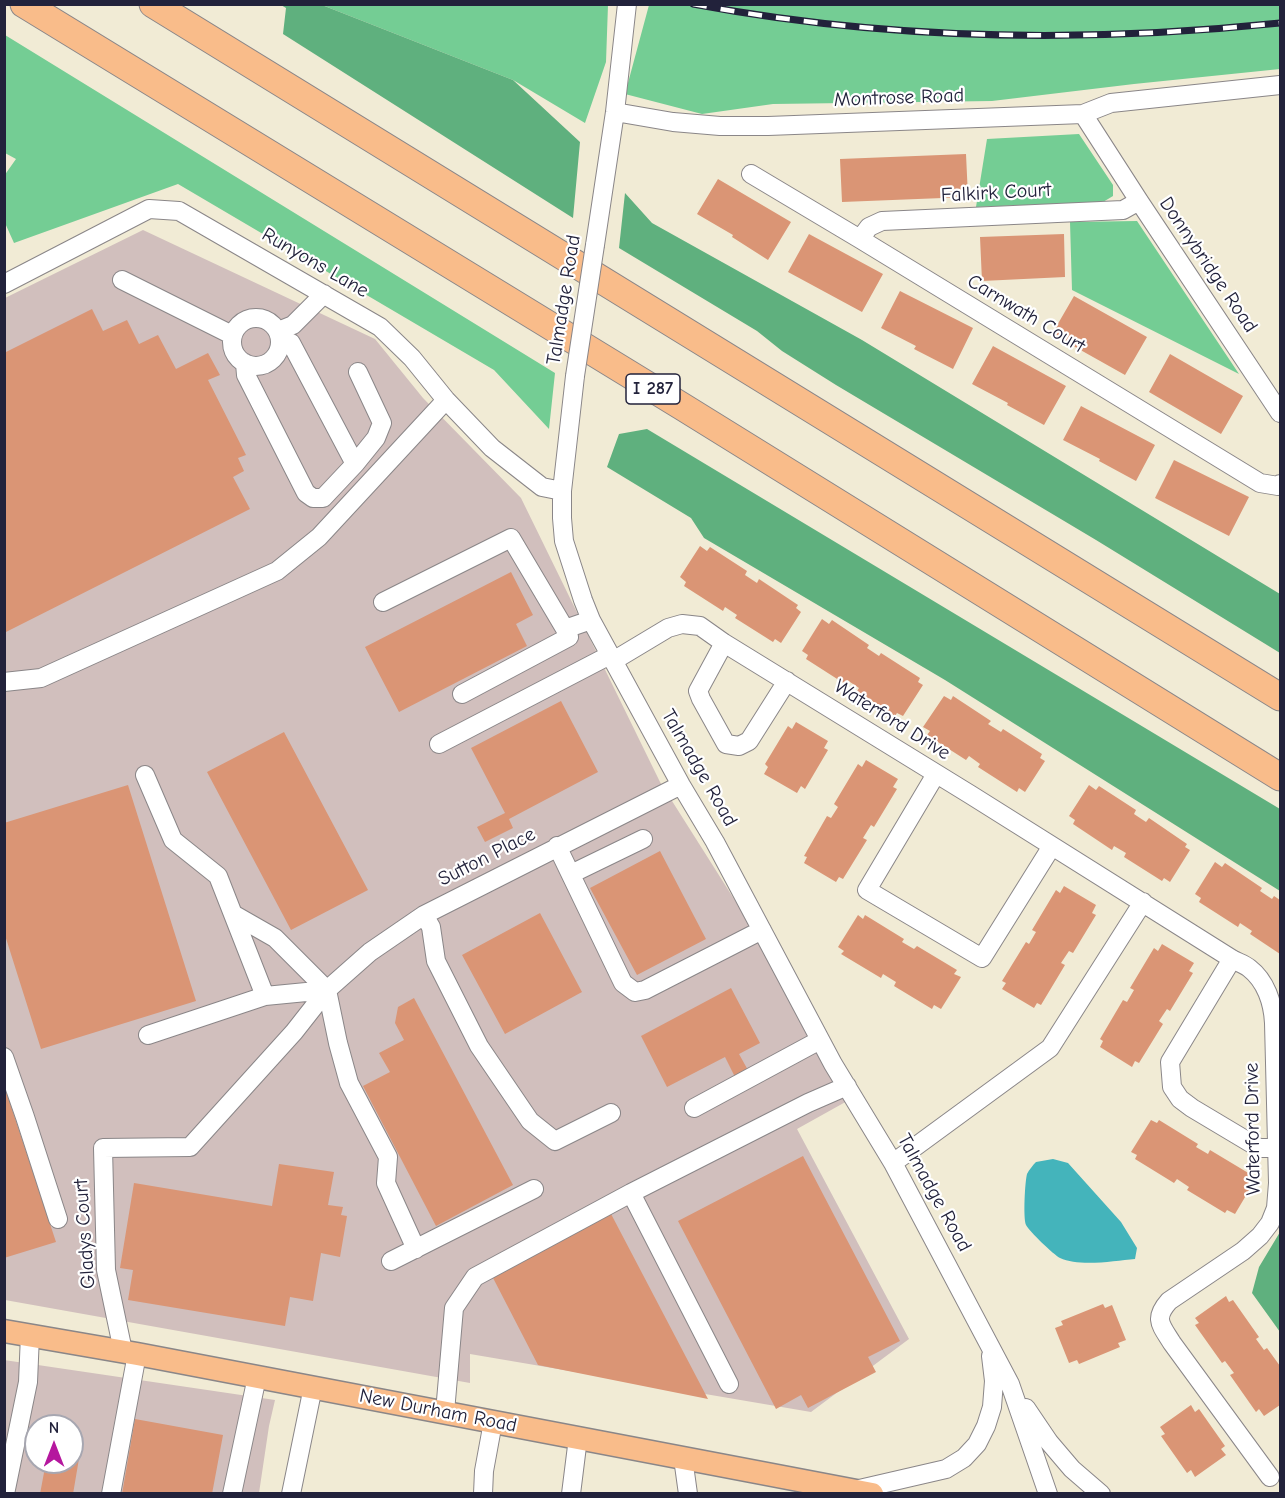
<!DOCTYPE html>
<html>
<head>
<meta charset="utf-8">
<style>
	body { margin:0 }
	#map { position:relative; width:1285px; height:1498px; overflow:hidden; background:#f1ebd5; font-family:"Comic Neue",sans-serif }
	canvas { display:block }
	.frame { position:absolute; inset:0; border:6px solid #22223b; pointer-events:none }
	.north { position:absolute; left:24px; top:1414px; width:60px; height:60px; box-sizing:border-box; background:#fff; border:2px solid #a7a7b1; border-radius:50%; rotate:0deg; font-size:16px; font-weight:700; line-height:24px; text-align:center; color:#22223b }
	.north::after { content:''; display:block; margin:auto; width:21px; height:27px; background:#b5179e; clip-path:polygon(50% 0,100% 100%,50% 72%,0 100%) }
</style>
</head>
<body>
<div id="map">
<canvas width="1285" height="1498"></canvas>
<div class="frame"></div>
<div class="north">N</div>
</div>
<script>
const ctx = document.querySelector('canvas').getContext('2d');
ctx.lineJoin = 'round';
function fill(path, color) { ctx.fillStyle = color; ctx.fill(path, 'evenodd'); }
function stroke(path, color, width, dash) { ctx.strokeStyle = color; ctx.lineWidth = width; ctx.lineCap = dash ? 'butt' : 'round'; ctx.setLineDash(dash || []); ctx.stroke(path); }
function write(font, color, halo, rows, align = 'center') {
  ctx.font = font + ' "Comic Neue",sans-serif'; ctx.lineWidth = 4.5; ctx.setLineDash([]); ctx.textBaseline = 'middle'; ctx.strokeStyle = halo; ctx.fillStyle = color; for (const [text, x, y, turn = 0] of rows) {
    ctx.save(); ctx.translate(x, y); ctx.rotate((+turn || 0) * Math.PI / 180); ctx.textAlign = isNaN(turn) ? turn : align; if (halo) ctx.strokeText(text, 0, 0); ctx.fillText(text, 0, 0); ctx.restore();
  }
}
fill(new Path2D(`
	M143 230 375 339 423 398 521 498 660 782 858 1095 797 1129 909 1339 811 1412 470 1354V1383L5 1300V298Z
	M4 1360 275 1400 269 1426 259 1493H5ZM36 1426H72V1462H36Z`), '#d1bfbd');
fill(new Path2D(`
	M322 5H608L606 62 585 123 513 80Z
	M649 5H1280V69L1134 84 992 101 773 104 702 114 625 94Z
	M5 35 555 373 549 429 494 370 178 184 14 243 5 223 4 176 16 159 5 153Z
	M1079 134 1113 185V196L1103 202 976 207 987 139Z
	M1137 221 1239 374 1072 290 1070 222Z`), '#74cd94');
fill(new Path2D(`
	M281 5H322L513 80 580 142 573 218 283 34 286 8Z
	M625 193 652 223 862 340 1280 594V653L1096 540 836 385 782 351 757 331 619 248Z
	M647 429 1280 809V891L945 680 704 538 691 518 607 467 619 434Z
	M1280 1232V1332L1252 1293 1259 1267Z`), '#5fb07e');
fill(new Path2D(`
	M1053 1159 1068 1163 1121 1222 1137 1248 1135 1259C1114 1261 1079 1267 1060 1258 1054 1255 1029 1231 1026 1225 1023 1218 1025 1181 1027 1174 1029 1170 1033 1165 1036 1162Z`), '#44b4bb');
fill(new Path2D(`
	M966 154 968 197 842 202 840 159Z
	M718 179 791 222 768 260 732 237 733 235 697 214Z
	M809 234 883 274 862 312 788 272Z
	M1064 234 1065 277 982 281 980 237Z
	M900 291 973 328 953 369 914 349 916 346 881 328Z
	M1074 296 1147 337 1125 375 1052 334Z
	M92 309 103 331 127 320 139 344 158 335 176 369 208 353 220 375 208 380 246 455 238 458 244 471 233 477 250 509 4 633V353Z
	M993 346 1066 386 1044 425 1007 405 1008 403 972 384Z
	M1170 354 1243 396 1221 434 1149 392Z
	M1081 406 1155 445 1136 481 1099 461 1100 459 1063 440Z
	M1174 460 1249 497 1229 536 1155 498Z
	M700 546 707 551 710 547 747 571 745 575 757 583 759 579 798 605 796 608 801 612 781 643 775 639 773 642 735 618 737 615 725 607 723 611 684 586 686 582 680 577Z
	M511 572 533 615 516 624 527 646 399 712 365 647Z
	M822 619 829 624 832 620 869 645 867 648 879 656 881 653 920 678 918 682 923 685 903 716 897 713 895 716 857 691 859 688 847 680 845 684 806 659 808 655 802 651Z
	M944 696 951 700 953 696 991 721 988 724 1001 732 1003 729 1042 754 1040 758 1045 761 1025 792 1019 788 1017 792 978 767 980 764 969 756 966 760 927 735 930 731 923 727Z
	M561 701 598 772 509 819 513 828 485 842 477 827 505 813 471 748Z
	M796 722 828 741 824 748 828 750 805 789 801 786 797 793 764 774 768 767 765 764 788 726 792 729Z
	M284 732 368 890 291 930 207 772Z
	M866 760 898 779 893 787 897 789 874 827 871 825 863 838 867 840 843 879 839 877 836 882 804 863 807 857 804 856 827 816 831 818 838 807 834 804 858 764 862 767Z
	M128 785 196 1001 41 1049 4 932V823Z
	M1089 785 1096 790 1099 786 1136 810 1134 814 1146 822 1149 818 1187 844 1185 847 1190 850 1170 882 1164 878 1162 881 1124 857 1126 853 1114 846 1112 850 1073 824 1075 820 1069 816Z
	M660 851 706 939 637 975 590 888Z
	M1215 862 1222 867 1225 863 1262 888 1260 891 1272 899 1274 896 1280 900V954L1250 934 1252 931 1240 923 1238 927 1199 902 1201 898 1195 894Z
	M1064 886 1096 905 1092 913 1096 915 1073 953 1069 951 1061 963 1065 965 1041 1005 1037 1003 1034 1008 1002 989 1006 983 1002 981 1026 942 1029 944 1036 932 1032 930 1056 890 1060 893Z
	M540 913 582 992 505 1034 462 955Z
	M858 915 863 919 865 915 904 939 902 942 914 949 917 946 957 970 954 974 961 977 941 1009 934 1005 932 1009 894 986 896 982 883 974 881 978 841 954 844 951 838 947Z
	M1162 944 1194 963 1189 971 1193 973 1170 1011 1167 1009 1159 1021 1163 1024 1139 1063 1135 1061 1132 1067 1100 1047 1103 1041 1100 1039 1123 1000 1127 1002 1134 990 1130 988 1154 948 1158 951Z
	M731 988 760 1043 739 1054 749 1072 736 1079 725 1057 667 1087 641 1036Z
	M414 998 513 1185 436 1226 363 1086 390 1072 379 1053 404 1040 395 1023 398 1007Z
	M4 1085 56 1242 4 1258Z
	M1151 1120 1157 1123 1159 1120 1198 1144 1196 1147 1208 1154 1210 1150 1250 1174 1248 1178 1254 1182 1235 1214 1227 1210 1225 1213 1187 1190 1189 1187 1177 1179 1174 1183 1135 1159 1137 1155 1131 1152Z
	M803 1156 900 1341 868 1357 876 1372 808 1408 801 1395 776 1409 678 1221Z
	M279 1164 334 1172 328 1205 343 1207 341 1215 347 1216 340 1257 321 1253 313 1301 290 1297 285 1326 128 1300 133 1270 120 1268 134 1183 272 1206Z
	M610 1212 708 1399 538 1365 491 1274Z
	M1226 1296 1229 1302 1233 1300 1259 1337 1256 1339 1264 1350 1267 1348 1280 1366V1405L1264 1416 1259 1409 1256 1412 1230 1375 1234 1373 1225 1361 1222 1363 1195 1325 1199 1323 1195 1318Z
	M1103 1304 1105 1308 1112 1305 1126 1340 1118 1343 1120 1347 1079 1364 1077 1360 1069 1363 1055 1328 1063 1325 1061 1321Z
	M1191 1405 1195 1412 1199 1409 1225 1446 1221 1449 1226 1455 1195 1477 1191 1470 1187 1473 1161 1436 1165 1434 1160 1427Z
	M135 1419 223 1435 212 1494H122Z
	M72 1439 82 1441 73 1494H40L46 1462H72Z`), '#da9575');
const minor = new Path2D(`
	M615 112 673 122 720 126H768L1083 114 1139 201 1280 413
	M1083 114 1111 103 1280 85
	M751 174 860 239 1260 483 1278 486 1280 484
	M860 239 869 227 882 221 1123 210 1139 201
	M595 245 615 112 627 4
	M122 280 232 335
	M4 284 149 209 179 211 380 327 412 358 446 400 492 448 542 487 562 491
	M232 342a24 24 0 1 1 48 0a24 24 0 1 1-48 0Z
	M278 331 293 325 324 294
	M245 363 246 375 306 493 313 498H323L355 464 291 343 281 342
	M575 376 562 491V518L564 541 583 600 591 620 681 785 715 842 833 1064 893 1163 1010 1384 1048 1494
	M355 464 376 438 382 423 358 372
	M383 602 511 538 565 629 591 620
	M724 643 698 691 701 699 726 744 739 746 749 741 787 681
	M613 661 668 628 682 624 700 626 724 643 971 795 1232 959C1237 962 1244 964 1249 968 1266 981 1273 1003 1274 1023L1278 1183 1276 1208 1270 1223 1260 1236 1243 1251 1169 1301C1153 1319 1161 1325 1172 1343L1270 1477
	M4 682 41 678 277 571 319 537 446 400
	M462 694 569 637 565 629
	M439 744 610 655
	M936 774 867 890 982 958 1052 846
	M145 775 173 840 218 876 265 996
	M557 846 623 983 635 992 645 990 762 930
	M571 874 643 839
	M233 914 275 938 327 990 338 1043 349 1083 388 1157 386 1183 416 1249
	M424 915 431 927 436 961 479 1046 530 1121 555 1141 611 1113
	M1232 959 1170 1062 1172 1087 1180 1099 1192 1108 1259 1148H1278
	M148 1035 265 996 327 990
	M4 1057 25 1117 58 1219
	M694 1108 820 1040
	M893 1163 1050 1048 1143 902
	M631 1193 729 1384
	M391 1261 534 1189
	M123 1351 106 1270 103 1148 190 1147 294 1032 327 990 370 952 424 915 681 785
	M1026 1408 1049 1442 1072 1469 1101 1494
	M445 1412 454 1308 475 1277 631 1193 808 1103 847 1086
	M683 1458 688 1494
	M855 1490 946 1469 964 1458 977 1444 986 1426 992 1407 994 1381 991 1356
	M5 1494 28 1382 30 1335
	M111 1494 137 1354
	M232 1494 257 1377
	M291 1494 313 1387
	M483 1494 484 1471 493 1422
	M571 1494 578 1438`);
const major = new Path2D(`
	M4 1331 137 1354 872 1494`);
const highway = new Path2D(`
	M24 4 683 407 1280 777
	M153 4 1280 697`);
stroke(minor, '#8a8688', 20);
stroke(major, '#8a8688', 25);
stroke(highway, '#8a8688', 29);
stroke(minor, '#fff', 18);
stroke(major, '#f9bc8a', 22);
stroke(highway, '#f9bc8a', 27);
const rail = new Path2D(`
	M693 4C886 40 1085 43 1280 23`);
stroke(rail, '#22223b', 7);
stroke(rail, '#fff', 4.5, [14]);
const minorBridge = new Path2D(`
	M575 376 595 245`);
stroke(minorBridge, '#8a8688', 20, []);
stroke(minorBridge, '#fff', 18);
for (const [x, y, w] of [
	[653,389,54]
]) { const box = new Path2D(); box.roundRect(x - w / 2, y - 15, w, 30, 4.5); ctx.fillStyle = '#fff'; ctx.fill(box); stroke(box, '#22223b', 1.5); }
write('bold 18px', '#22223b', null, [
	["I 287",653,389]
]);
write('20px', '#22223b', '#fff', [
	["Montrose Road",899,98,-2],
	["Falkirk Court",996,193,-3],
	["Runyons Lane",315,263,30],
	["Donnybridge Road",1208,265,56],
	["Talmadge Road",564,300,-81],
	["Carnwath Court",1026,314,31],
	["Waterford Drive",892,720,32],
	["Talmadge Road",699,768,60],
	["Sutton Place",487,857,-27],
	["Waterford Drive",1253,1129,-91],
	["Talmadge Road",934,1193,61],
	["Gladys Court",85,1234,-94],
	["New Durham Road",438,1411,11]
]);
</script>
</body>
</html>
